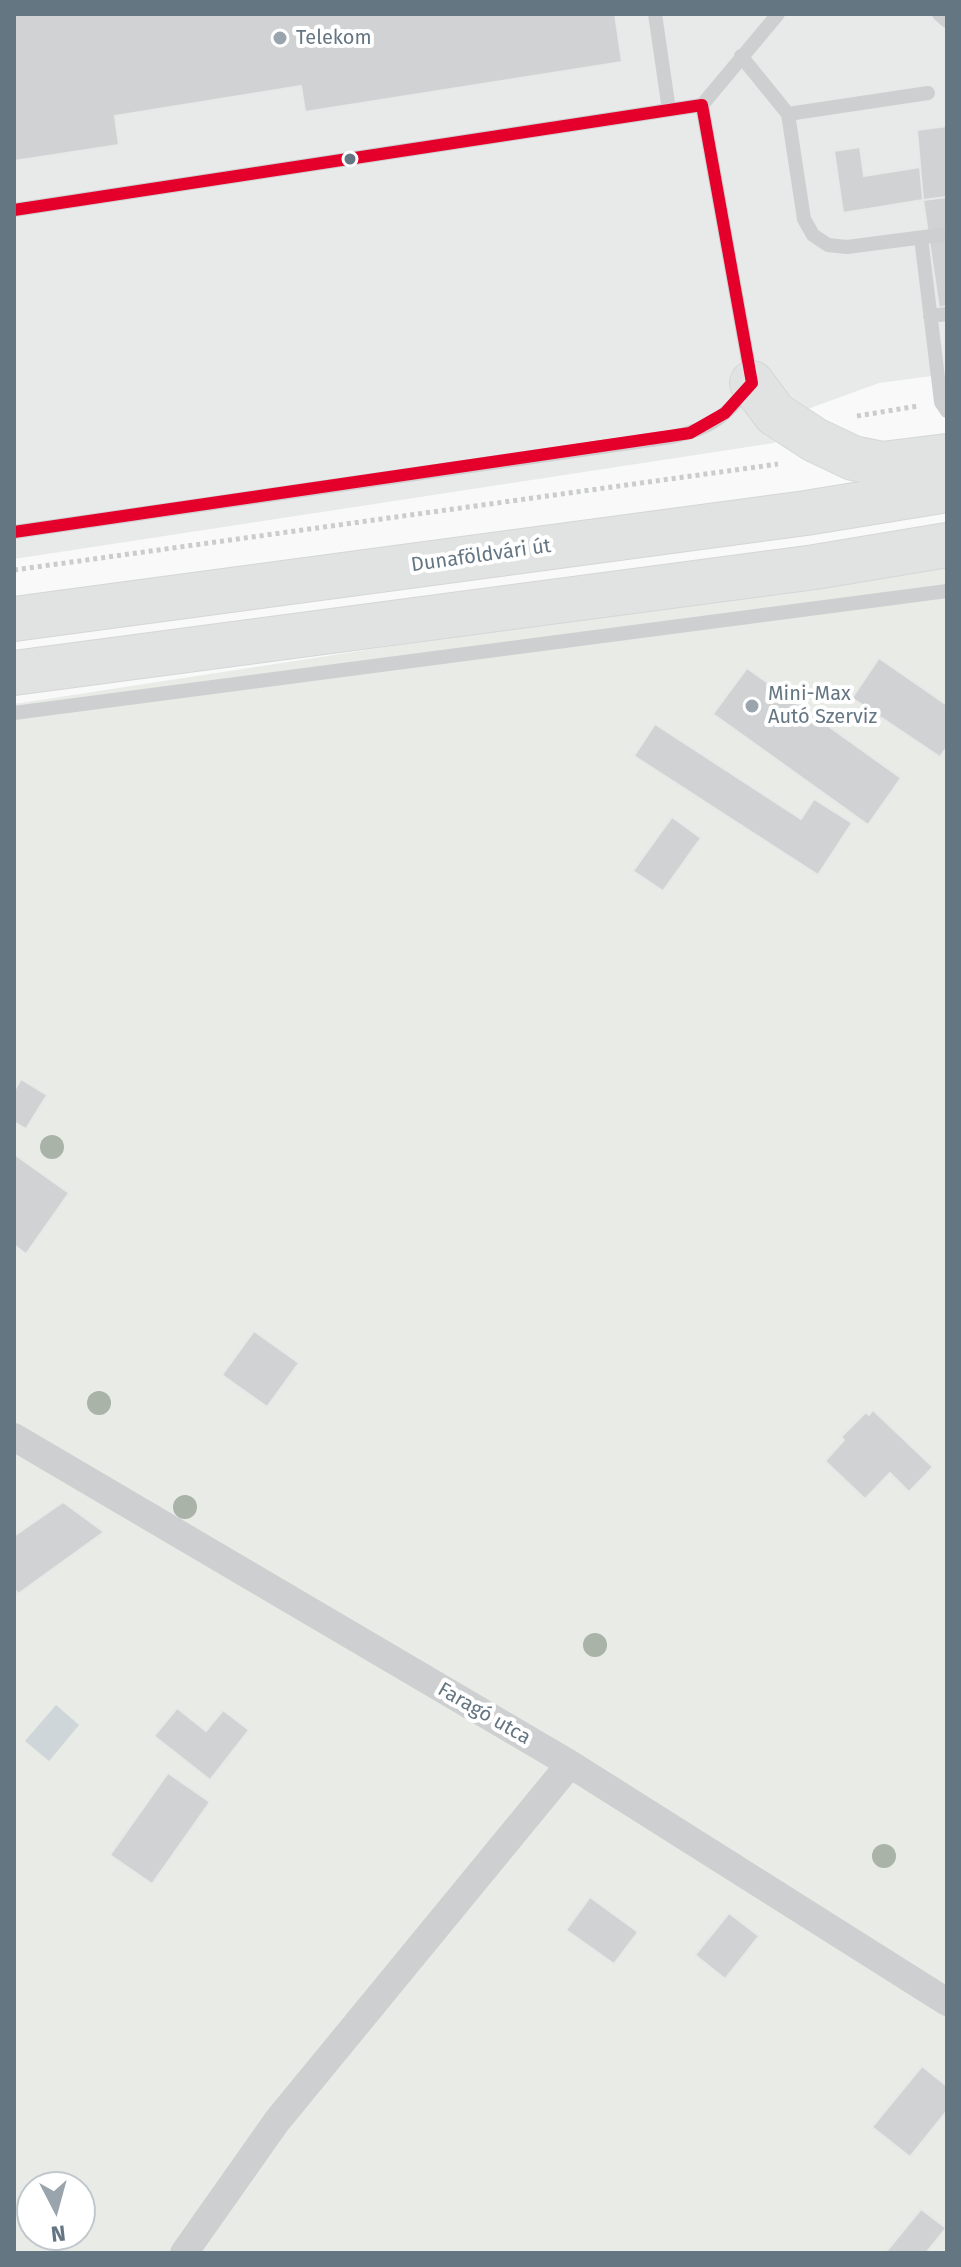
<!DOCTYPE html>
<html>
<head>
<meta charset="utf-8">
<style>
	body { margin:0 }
	#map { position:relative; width:961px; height:2267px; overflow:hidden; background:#f9f9f9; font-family:"Fira Sans",sans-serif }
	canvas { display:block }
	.frame { position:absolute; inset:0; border:16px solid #657683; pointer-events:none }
	.north { position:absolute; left:16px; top:2171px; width:80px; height:80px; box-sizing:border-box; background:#fff; border:2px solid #c1c8cd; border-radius:50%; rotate:174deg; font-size:22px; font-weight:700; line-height:32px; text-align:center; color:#657683 }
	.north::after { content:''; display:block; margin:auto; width:28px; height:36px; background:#99a4ac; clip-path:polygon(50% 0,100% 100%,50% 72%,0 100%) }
</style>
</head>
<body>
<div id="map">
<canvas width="961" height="2267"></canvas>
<div class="frame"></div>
<div class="north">N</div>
</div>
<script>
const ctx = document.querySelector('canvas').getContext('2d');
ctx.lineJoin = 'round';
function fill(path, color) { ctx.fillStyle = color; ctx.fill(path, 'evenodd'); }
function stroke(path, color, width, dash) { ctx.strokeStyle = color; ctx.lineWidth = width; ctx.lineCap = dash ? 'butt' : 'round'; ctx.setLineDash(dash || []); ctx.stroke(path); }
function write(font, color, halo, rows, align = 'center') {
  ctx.font = font + ' "Fira Sans",sans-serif'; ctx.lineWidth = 8; ctx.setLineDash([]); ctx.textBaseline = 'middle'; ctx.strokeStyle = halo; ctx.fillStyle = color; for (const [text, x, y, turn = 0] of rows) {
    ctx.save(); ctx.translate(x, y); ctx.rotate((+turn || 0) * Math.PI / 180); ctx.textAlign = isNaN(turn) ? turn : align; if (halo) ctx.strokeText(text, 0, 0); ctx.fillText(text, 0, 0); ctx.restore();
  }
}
fill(new Path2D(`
	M14 14H947V374L879 383 805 410 774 443 14 559Z`), '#e8e9e9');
fill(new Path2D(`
	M947 561V2253H14V704ZM32 2187H80V2235H32Z`), '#e8ebe6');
fill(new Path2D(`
	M56 1705 79 1725 49 1761 25 1741Z`), '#ced6d9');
const building = new Path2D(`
	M14 14H615L622 62 305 112 301 86 115 116 119 145 14 161Z
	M947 126V197L923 200 917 130Z
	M860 147 864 176 920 167 923 200 843 213 834 151Z
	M947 197V306L939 308 923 200Z
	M879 658 947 705V747L940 757 852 698Z
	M747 668 901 778 868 825 713 714Z
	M655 724 801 819 814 799 852 823 818 875 634 756Z
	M672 817 701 838 663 891 633 871Z
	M21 1079 47 1095 26 1129 14 1122V1091Z
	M14 1154 69 1193 26 1254 14 1245Z
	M254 1331 299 1363 267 1407 222 1375Z
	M873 1410 933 1467 909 1492 890 1473 865 1499 825 1461 844 1440 841 1437 866 1412 869 1415Z
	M63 1502 104 1532 18 1594 14 1588V1536Z
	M177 1708 206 1731 223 1710 249 1730 210 1780 154 1736Z
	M168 1773 210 1802 152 1884 110 1855Z
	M590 1897 638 1932 614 1964 566 1930Z
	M729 1913 759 1936 725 1979 695 1955Z
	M922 2066 947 2086V2111L910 2157 872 2127Z
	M921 2209 946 2228 926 2253H885Z`);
fill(building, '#d0d2d3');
stroke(building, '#e8e8e8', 2);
const primary = new Path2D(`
	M752 383 775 414 815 440 853 458 882 464 947 456
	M14 619 806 513 947 490
	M14 673 815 567 947 545`);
stroke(primary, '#d5d6d7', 46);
stroke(new Path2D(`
	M857 416 918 406
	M14 570 778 464`), '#cbcccd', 5, [4, 4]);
stroke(new Path2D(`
	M655 14 669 110
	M939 14 947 21
	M741 56 788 114 804 219 813 235 828 245 847 247 947 234
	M788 114 928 93
	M14 210 702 105 778 14
	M921 238 941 402 947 411
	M930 316 947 314
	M14 532 671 437C712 429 726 416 752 383L702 105
	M14 713 947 591`), '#cecfd0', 14);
stroke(new Path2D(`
	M14 1437 570 1764 947 2002
	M184 2253 277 2121 570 1764`), '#cecfd0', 28);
stroke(primary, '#e1e2e2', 44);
stroke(new Path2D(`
	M14 210 702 105 752 383 725 413 690 433 14 532`), '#e4002b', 12);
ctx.fillStyle = '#a9b3a7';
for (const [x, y] of [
	[52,1147],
	[99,1403],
	[185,1507],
	[595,1645],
	[884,1856]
]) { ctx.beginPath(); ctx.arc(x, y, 12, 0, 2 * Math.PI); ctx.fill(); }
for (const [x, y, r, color] of [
	[280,38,8,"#99a4ac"],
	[350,159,7,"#657683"],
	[752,706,8,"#99a4ac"]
]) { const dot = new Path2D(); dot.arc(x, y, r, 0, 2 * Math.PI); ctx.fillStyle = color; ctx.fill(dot); stroke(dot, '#fff', 3); }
write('20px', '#657683', '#fff', [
	["Telekom",296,38],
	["Mini-Max",768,694],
	["Autó Szerviz",768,717]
], 'left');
write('20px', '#657683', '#fff', [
	["Dunaföldvári út",481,556,-8],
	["Faragó utca",484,1714,30]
]);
</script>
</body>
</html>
